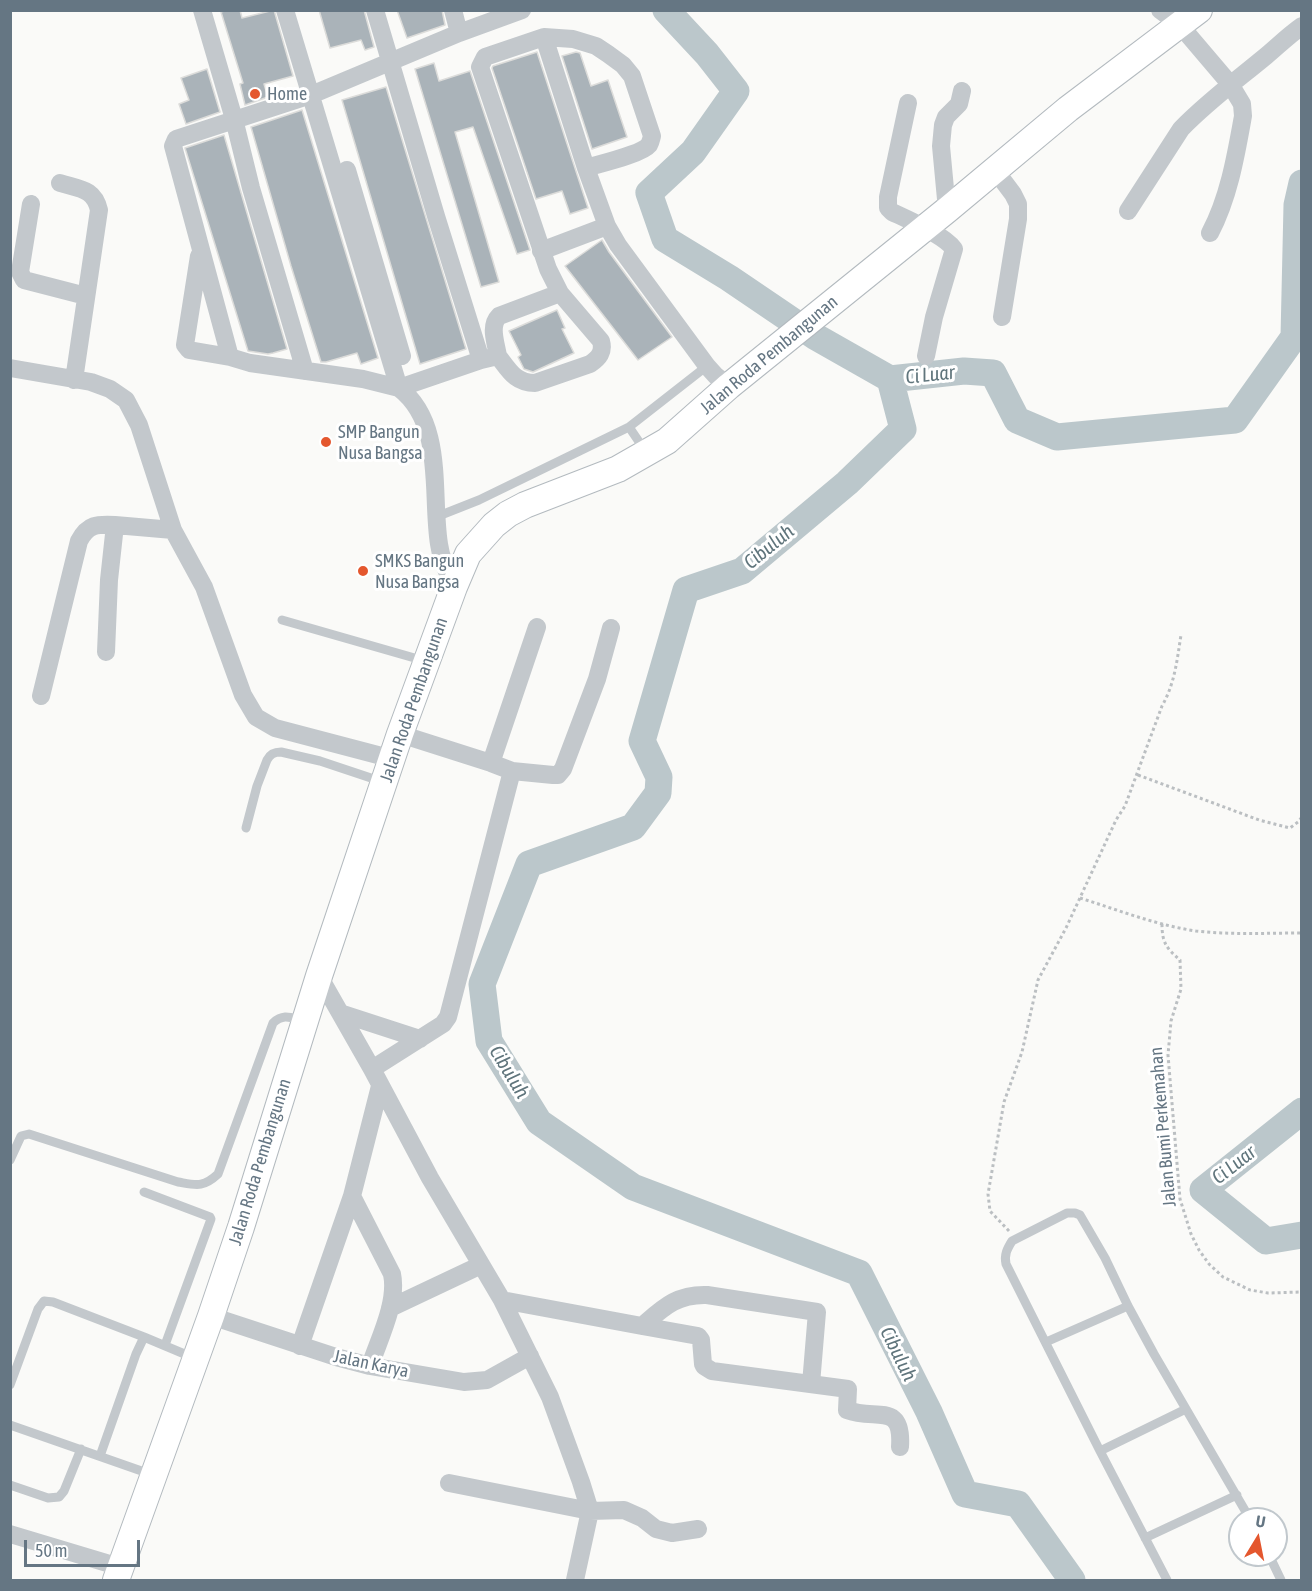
<!DOCTYPE html>
<html>
<head>
<meta charset="utf-8">
<style>
	body { margin:0 }
	#map { position:relative; width:1312px; height:1591px; overflow:hidden; background:#fafaf8; font-family:"Asap Condensed",sans-serif }
	canvas { display:block }
	.frame { position:absolute; inset:0; border:12px solid #657683; pointer-events:none }
	.north { position:absolute; left:1228px; top:1507px; width:60px; height:60px; box-sizing:border-box; background:#fff; border:2px solid #c1c8cd; border-radius:50%; rotate:10deg; font-size:16px; font-weight:700; line-height:24px; text-align:center; color:#657683 }
	.north::after { content:''; display:block; margin:auto; width:21px; height:27px; background:#e4572e; clip-path:polygon(50% 0,100% 100%,50% 72%,0 100%) }
	.scale { position:absolute; left:24px; top:1540px; width:116px; height:27px; box-sizing:border-box; border:3px solid #657683; border-top:0; padding-left:8px; font-size:18px; line-height:21px; white-space:nowrap; color:#657683; -webkit-text-stroke:4px #fff; paint-order:stroke }
</style>
</head>
<body>
<div id="map">
<canvas width="1312" height="1591"></canvas>
<div class="frame"></div>
<div class="north">U</div>
<div class="scale">50 m</div>
</div>
<script>
const ctx = document.querySelector('canvas').getContext('2d');
ctx.lineJoin = 'round';
function stroke(path, color, width, dash) { ctx.strokeStyle = color; ctx.lineWidth = width; ctx.lineCap = dash ? 'butt' : 'round'; ctx.setLineDash(dash || []); ctx.stroke(path); }
function fill(path, color) { ctx.fillStyle = color; ctx.fill(path, 'evenodd'); }
function write(font, color, halo, rows, align = 'center') {
  ctx.font = font + ' "Asap Condensed",sans-serif'; ctx.lineWidth = 6; ctx.setLineDash([]); ctx.textBaseline = 'middle'; ctx.strokeStyle = halo; ctx.fillStyle = color; for (const [text, x, y, turn = 0] of rows) {
    ctx.save(); ctx.translate(x, y); ctx.rotate((+turn || 0) * Math.PI / 180); ctx.textAlign = isNaN(turn) ? turn : align; if (halo) ctx.strokeText(text, 0, 0); ctx.fillText(text, 0, 0); ctx.restore();
  }
}
stroke(new Path2D(`
	M666 10 707 54 736 91 693 152 649 193 665 239 729 278 816 337 890 379 964 371 993 373 1017 420 1057 437 1235 420 1294 337 1297 205 1302 183
	M890 379 903 429 847 483 742 571 686 590 642 741 659 777 658 793 633 827 529 864 482 984 489 1041 539 1122 633 1187 859 1273 929 1412 965 1494 1018 1504 1072 1580
	M1302 1111 1203 1190 1266 1241 1302 1235`), '#bbc7cb', 27);
const building = new Path2D(`
	M228 10H240L242 18 274 10 293 76 264 84 268 97 245 105 240 84 243 83 221 12Z
	M319 10H364L374 47 365 50 361 40 330 48Z
	M397 10H442L445 25 407 38Z
	M537 52 588 208 570 214 562 191 536 199 492 68 493 66Z
	M576 52 580 53 591 86 608 80 627 137 592 149 562 56Z
	M434 63 439 81 470 71 530 250 517 254 473 127 455 132 499 282 481 287 415 69Z
	M207 69 220 112 186 124 179 104 189 100 181 78Z
	M386 87 466 349 420 364 342 100Z
	M302 110 378 358 361 364 357 353 326 362H321L291 266 251 127Z
	M224 135 287 349 273 353 268 354 248 351 185 148Z
	M602 240 609 252 672 337 638 360 565 266Z
	M557 310 565 328 562 329 574 353 533 372 524 369 518 357 521 355 509 331Z`);
fill(building, '#aab3b9');
stroke(building, '#dcdcda', 1.5);
const secondary = new Path2D(`
	M116 1580 211 1316 241 1227 319 976 400 734 454 587 468 554 494 525 508 514 525 505 618 469 667 441 729 386 947 210 1068 109 1199 10`);
stroke(secondary, '#b3babf', 28);
stroke(new Path2D(`
	M1138 775 1259 820 1290 828 1298 822 1302 817
	M1080 898C1118 910 1156 925 1196 931 1231 935 1266 933 1302 933
	M1162 924C1162 942 1166 948 1180 960L1181 989 1171 1021 1168 1055 1180 1199 1191 1234 1199 1250 1209 1264 1223 1277 1250 1290 1268 1293 1302 1292
	M1009 1231 990 1211 988 1194 1004 1102 1022 1052 1038 980 1066 928 1116 820 1125 806 1162 706C1175 683 1177 660 1181 635`), '#bbbfc2', 3, [3, 3]);
stroke(new Path2D(`
	M629 427 646 452
	M436 517 479 500 629 427 707 366
	M282 620 425 661
	M246 828 257 786 267 760C270 754 274 752 281 752L320 761 383 782
	M10 1160 21 1136 29 1134 178 1182C196 1185 203 1188 218 1174L273 1023C284 1013 291 1018 304 1021
	M144 1192 210 1217 211 1219 165 1345
	M144 1337 194 1358
	M1046 1342 1128 1306
	M10 1385 38 1309 44 1301 53 1302 144 1337 136 1354 100 1456
	M10 1425 153 1475
	M1100 1451 1186 1409
	M10 1485 48 1498 59 1497 64 1491 81 1449
	M1145 1538 1237 1495
	M1269 1555 1281 1580
	M1167 1580 1100 1451 1006 1264C1004 1255 1007 1249 1012 1241L1067 1213H1075L1080 1215 1105 1258 1128 1306 1154 1354 1250 1519`), '#c3c8cc', 9);
stroke(new Path2D(`
	M202 10 234 119 251 188 305 371
	M285 10 399 388C445 423 431 494 439 544 441 559 447 573 454 587
	M375 10 436 216 481 360
	M453 10 459 33
	M522 10 459 33 311 95 176 139 173 146 230 357 250 363 363 379 399 388 481 360 498 356C509 370 515 383 535 383L590 364C599 358 604 352 601 341L560 293 548 269 480 67 485 57 544 37 573 39 596 46 608 54 623 65 632 76 652 136C651 140 651 141 649 145 642 154 599 164 586 168
	M1160 10 1179 24 1230 84 1242 104 1243 116C1236 155 1229 197 1210 233
	M544 37 586 168 607 226 618 245 707 366 716 376 729 386
	M908 103 888 197V208L892 212C909 220 944 235 954 249L934 317 926 356
	M347 170 402 356
	M995 170 1013 194 1018 204V219L1002 317
	M60 183C79 189 94 188 99 210L74 380
	M31 204 20 272 24 280 86 296
	M947 210 941 146 943 125 946 117 959 104 962 91
	M1128 211 1181 129C1207 102 1237 80 1266 56 1278 46 1289 35 1302 26
	M541 251 607 226
	M199 256 185 345 189 350 230 357
	M498 356C496 343 489 326 499 316L560 293
	M10 368 91 382 110 389 126 400 139 425 173 530 204 587 243 695 256 717 275 728 393 759
	M106 652 109 580 115 525 173 530
	M41 696 79 541C88 524 97 524 115 525
	M400 734 491 763 512 771 553 775H558L563 769 597 679 611 628
	M491 763 537 627
	M319 976 372 1069 430 1178 502 1300 550 1397 581 1482 590 1511 449 1483
	M340 1013 420 1039
	M372 1069 443 1024 448 1017 512 771
	M352 1196 392 1274C398 1302 379 1339 370 1366
	M502 1300 642 1326C664 1307 677 1294 707 1295L817 1312 811 1384
	M390 1308 481 1265
	M211 1316 336 1357 370 1366 464 1382 487 1380 530 1356
	M642 1326 698 1336 701 1340 703 1364 704 1366 712 1371 848 1389 847 1410C876 1421 903 1401 900 1447
	M300 1346 352 1196 380 1086
	M10 1534 120 1567
	M575 1580 590 1511 624 1510 642 1518 656 1529 672 1533 698 1529`), '#c3c8cc', 18);
stroke(secondary, '#fff', 26);
for (const [x, y, r, color] of [
	[255,94,6,"#e4572e"],
	[326,442,6,"#e4572e"],
	[363,571,6,"#e4572e"]
]) { const dot = new Path2D(); dot.arc(x, y, r, 0, 2 * Math.PI); ctx.fillStyle = color; ctx.fill(dot); stroke(dot, '#fff', 2); }
write('18px', '#657683', '#fff', [
	["Home",267,94],
	["SMP Bangun",338,432],
	["Nusa Bangsa",338,453],
	["SMKS Bangun",375,561],
	["Nusa Bangsa",375,582]
], 'left');
write('18px', '#657683', '#fff', [
	["Jalan Roda Pembangunan",769,355,-40],
	["Jalan Roda Pembangunan",414,700,-71],
	["Jalan Bumi Perkemahan",1163,1127,-95],
	["Jalan Roda Pembangunan",260,1162,-73],
	["Jalan Karya",371,1364,12]
]);
write('italic 20px', '#60757c', '#fff', [
	["Ci Luar",930,375,-6],
	["Cibuluh",769,547,-39],
	["Cibuluh",509,1072,59],
	["Ci Luar",1234,1165,-38],
	["Cibuluh",898,1354,64]
]);
</script>
</body>
</html>
